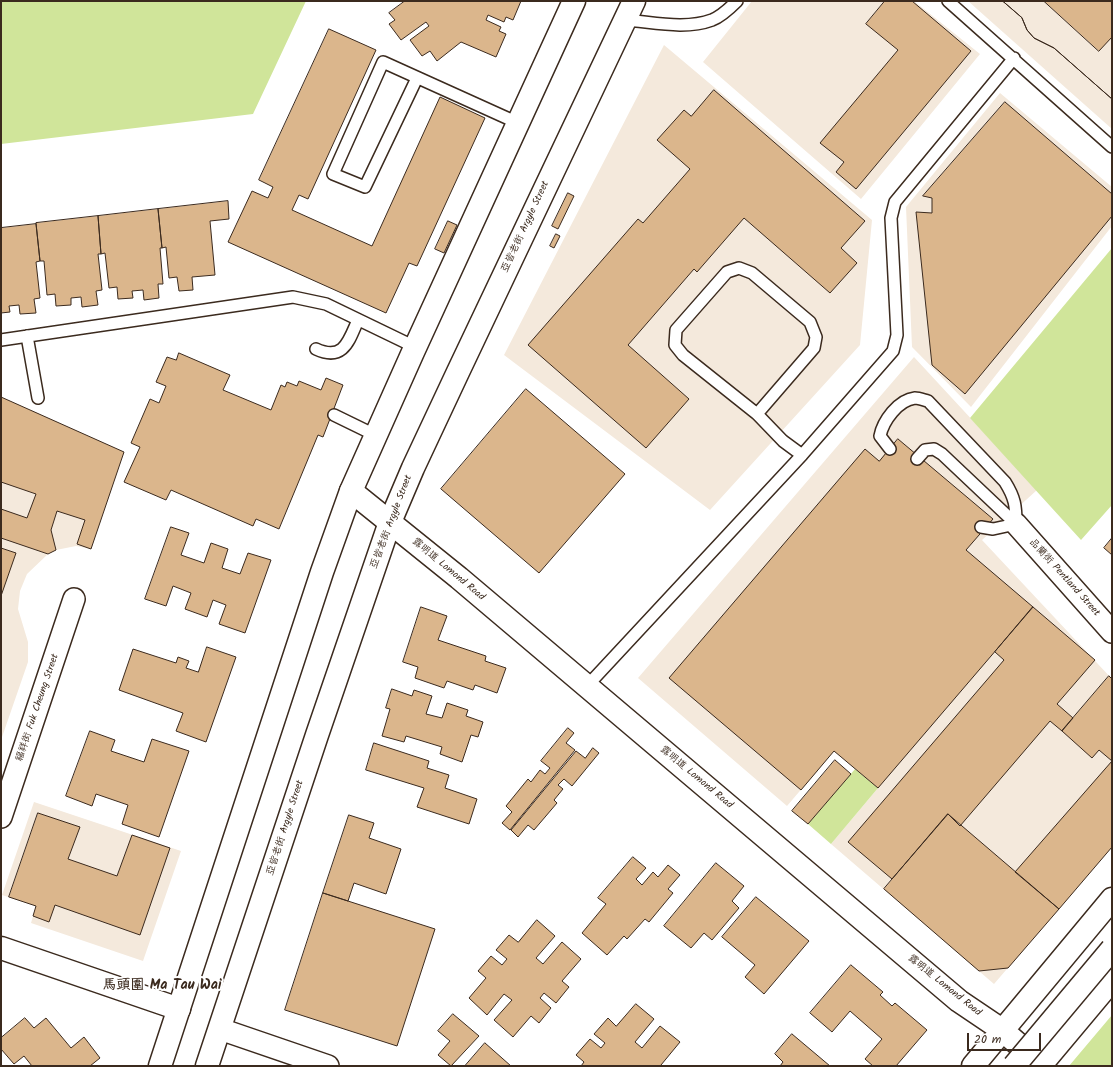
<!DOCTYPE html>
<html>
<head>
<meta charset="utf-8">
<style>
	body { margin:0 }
	#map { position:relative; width:1113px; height:1067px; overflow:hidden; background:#fff; font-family:Kalam,sans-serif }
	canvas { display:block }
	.frame { position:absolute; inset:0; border:2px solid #3b2a1e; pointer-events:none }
	.scale { position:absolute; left:967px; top:1033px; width:74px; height:18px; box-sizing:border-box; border:2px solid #3b2a1e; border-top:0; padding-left:5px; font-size:12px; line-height:14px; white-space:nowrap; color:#3b2a1e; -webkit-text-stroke:3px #fff; paint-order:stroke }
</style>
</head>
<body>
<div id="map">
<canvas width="1113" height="1067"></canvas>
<div class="frame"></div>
<div class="scale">20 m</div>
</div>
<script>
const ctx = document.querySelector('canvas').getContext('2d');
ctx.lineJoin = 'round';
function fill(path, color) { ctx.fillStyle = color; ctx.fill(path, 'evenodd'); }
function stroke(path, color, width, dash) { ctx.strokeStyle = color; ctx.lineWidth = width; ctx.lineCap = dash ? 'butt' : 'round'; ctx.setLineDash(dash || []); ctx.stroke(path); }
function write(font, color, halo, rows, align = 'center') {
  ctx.font = font + ' Kalam,"LXGW WenKai TC",sans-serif'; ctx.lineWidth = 4; ctx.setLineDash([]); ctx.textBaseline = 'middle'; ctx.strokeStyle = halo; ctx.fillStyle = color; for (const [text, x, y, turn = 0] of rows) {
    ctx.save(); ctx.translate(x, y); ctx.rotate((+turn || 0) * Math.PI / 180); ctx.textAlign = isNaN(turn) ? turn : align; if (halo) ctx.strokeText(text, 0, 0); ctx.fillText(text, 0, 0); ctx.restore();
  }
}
fill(new Path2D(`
	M752 1H914L980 54 861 199 703 62Z
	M968 1H1112V129Z
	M664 45 872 220 860 345 710 510 504 355Z
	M1000 93 1112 187V226L971 407 912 347 906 207Z
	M914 357 1037 490 982 540 1112 679V847L994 984 831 844 878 788 834 751 787 806 638 678Z
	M1 397 124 452 91 549 76 546 56 550 48 554 27 574 20 591 18 609 28 642V662L1 740Z
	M34 802 181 851 143 961 31 923 36 906 2 895Z`), '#f4e9dc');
fill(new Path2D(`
	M1 1H306L253 114 1 144Z
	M1112 248V505L1081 540 970 418Z
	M855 769 878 788 831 844 808 824Z
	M1112 1015V1066H1069Z`), '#d0e59a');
const building = new Path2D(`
	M405 1H521L513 20 506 17 504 22 488 15 486 20 501 27 499 31 506 34 496 57 461 42 437 61 430 51 422 56 410 40 429 26 426 22 401 40 389 24 395 20 389 13Z
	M885 1H912L971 51 856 189 836 172 844 162 820 143 898 50 866 24Z
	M1003 1H1112V99L1054 48 1034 38 1027 30 1022 18Z
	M1003 1H1112V99L1054 48 1034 38 1027 30 1022 18Z
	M1044 1H1112V37L1099 51Z
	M329 29 376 50 308 199 299 195 292 210 372 246 440 97 485 118 417 266 409 263 386 313 228 242 252 191 268 198 273 187 259 180Z
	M714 90 865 221 841 248 857 263 830 293 744 218 697 272 694 269 628 345 689 399 646 448 528 345 638 219 643 223 690 169 657 140 684 110 691 116Z
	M1005 102 1112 194V216L965 394 932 365 916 212 932 213V198L923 196Z
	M568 193 574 196 558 229 552 226Z
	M228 201 229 219 210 221 215 275 192 277 193 290 179 291 177 277 169 278 166 247 162 248 158 209Z
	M158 209 162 248H160L163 284H158L159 298 144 300 143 290 132 291 133 298 118 299 117 287 109 288 105 253 101 254 98 216Z
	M98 216 101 254H98L102 290 96 291 98 305 82 307 81 297 71 298V305L56 306 55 294 47 295 44 261H40L36 223Z
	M448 221 457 225 444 253 435 249Z
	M36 224 40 261 36 262 40 298 34 299 36 313 20 314 19 305 9 306 10 312 1 313V228Z
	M556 234 560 236 554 248 550 246Z
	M179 353 230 375 223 390 271 410 281 385 285 387 287 382 297 386 299 381 321 390 326 378 343 385 323 437 318 435 279 529 256 519 253 526 171 490 166 500 124 482 140 447 131 443 150 399 159 403 166 386 156 382 167 357 176 360Z
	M526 389 625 474 539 573 441 489Z
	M1 397 124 452 91 549 77 544 85 520 57 511 51 530 56 550 48 554 1 538V509L27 518 36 494 1 482Z
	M898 439 993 519 966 550 1033 607 878 788 834 751 801 790 669 678 865 449 879 461Z
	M171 527 189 533 181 555 204 563 211 543 228 549 222 568 240 574 248 553 271 560 245 633 219 624 226 605 213 600 207 617 185 609 191 593 173 586 166 606 145 599Z
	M1112 538V555L1104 548Z
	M1 548 16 553 1 596Z
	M421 607 447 616 438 640 486 656 485 661 506 668 497 693 475 685 473 690 447 681 444 688 415 678 418 667 403 662Z
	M1033 607 1095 660 1057 704 1073 718 1062 731 1050 721 960 826 948 814 892 879 848 842 1004 660 995 652Z
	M207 647 236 657 206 742 176 731 183 713 119 690 133 649 176 663 178 657 189 661 186 668 198 672Z
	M1109 676 1112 679V847L1059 909 1015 872 1112 761 1099 750 1092 758 1062 731Z
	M392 689 412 696 414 690 432 696 426 714 442 718 447 703 468 710 466 716 483 722 478 737 471 735 462 762 440 754 442 747 406 736 404 742 382 736 390 709 386 708Z
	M568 728 574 733 566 743 575 750 510 830 502 823 512 812 506 806 528 779 531 782 540 770 545 774 550 768 541 761Z
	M90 731 115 740 111 751 144 762 152 739 189 751 159 837 122 824 128 805 96 794 92 806 66 796Z
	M374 743 429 761 427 768 449 775 445 788 477 799 469 824 417 807 424 788 366 770Z
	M593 748 599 753 572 786 564 779 558 785 563 789 554 800 557 803 534 830 528 825 518 837 511 830 576 751 585 758Z
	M835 760 851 774 808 824 792 811Z
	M38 813 80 827 68 859 117 876 132 835 170 848 140 935 55 905 49 922 33 916 36 906 9 897Z
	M948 814 1059 909 1008 968 979 971 884 889Z
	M349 815 374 823 369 838 401 849 386 894 354 883 348 901 323 893Z
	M633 857 646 868 636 879 642 885 653 872 658 877 668 865 680 875 668 889 673 893 649 922 645 919 627 939 624 936 607 955 582 933 606 904 598 898Z
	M716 863 744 886 732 901 739 908 712 940 704 933 691 948 664 926Z
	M323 893 435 929 397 1046 285 1010Z
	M756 897 809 941 764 994 745 977 755 965 722 937Z
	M537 920 555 936 536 958 543 964 562 942 581 959 562 981 569 987 556 1003 544 993 540 998 551 1008 539 1023 531 1016 513 1037 494 1020 512 1000 504 994 487 1015 469 998 486 978 478 971 491 956 502 965 507 959 496 950 509 935 518 942Z
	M851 965 883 992 880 995 892 1006 895 1003 927 1030 896 1066H873L865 1059 882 1039 850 1011 832 1032 810 1013Z
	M636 1004 654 1019 635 1042 642 1048 660 1026 680 1042 661 1065 662 1066H581L584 1062 576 1055 590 1039 601 1048 605 1043 594 1034 608 1018 616 1026Z
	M453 1014 479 1036 451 1066 438 1055 450 1041 438 1031Z
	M25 1018 34 1028 46 1018 71 1048 84 1037 100 1058 90 1066H32L24 1056 14 1064 1 1049V1038Z
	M792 1034 830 1066H780L783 1062 775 1054Z
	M485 1043 511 1066H465Z`);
fill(building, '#dbb68c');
stroke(building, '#3b2a1e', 1);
const lane = new Path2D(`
	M948 1 1112 147
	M625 20C653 22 685 30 712 20 722 16 730 8 737 1
	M417 78 365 187 333 174 383 62 518 123
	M27 336 38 398
	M1 340 293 297 326 304 415 347
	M316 349C344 362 349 340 358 320
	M757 414 814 348 816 337 810 322 752 273 739 268 727 272 676 330 675 345 683 355 757 414 783 441 802 455
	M334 415 375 435
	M890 449 880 436C883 421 898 400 915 398 919 398 924 400 928 401L1005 482C1015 498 1016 506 1016 524
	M917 459 925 450 934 449 942 454 1016 524
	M981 527 993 529 1016 524
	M587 686 802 455 893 351 897 335 891 218 895 202 1014 58`);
const street = new Path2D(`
	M1016 524 1112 632
	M1 817 74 599
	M220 1029 328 1066`);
const secondary = new Path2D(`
	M351 491 459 578 959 1001 1002 1030 1041 1064
	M1 948 179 1009
	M973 1066 1112 899
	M1040 1066 1112 980`);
const primary = new Path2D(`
	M160 1066 322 572 351 491 413 352 574 1
	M207 1066 317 735 390 522 413 468 458 372 634 1`);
stroke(lane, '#3b2a1e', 14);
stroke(street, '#3b2a1e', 24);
stroke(secondary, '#3b2a1e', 25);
stroke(primary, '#3b2a1e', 25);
stroke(lane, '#fff', 11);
stroke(street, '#fff', 21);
stroke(secondary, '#fff', 22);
stroke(primary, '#fff', 22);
const primaryBridge = new Path2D(`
	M1014 1066 1112 949`);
stroke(primaryBridge, '#3b2a1e', 25, []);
stroke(primaryBridge, '#fff', 22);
write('10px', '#3b2a1e', '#fff', [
	["亞皆老街 Argyle Street",526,227,-65],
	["亞皆老街 Argyle Street",392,522,-69],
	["露明道 Lomond Road",448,570,40],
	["品蘭街 Pentland Street",1064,578,48],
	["福祥街 Fuk Cheung Street",38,708,-71],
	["露明道 Lomond Road",696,778,40],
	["亞皆老街 Argyle Street",286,828,-72],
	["露明道 Lomond Road",944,986,39]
]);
write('bold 14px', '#3b2a1e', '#fff', [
	["馬頭圍 Ma Tau Wai",162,987]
]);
</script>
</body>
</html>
